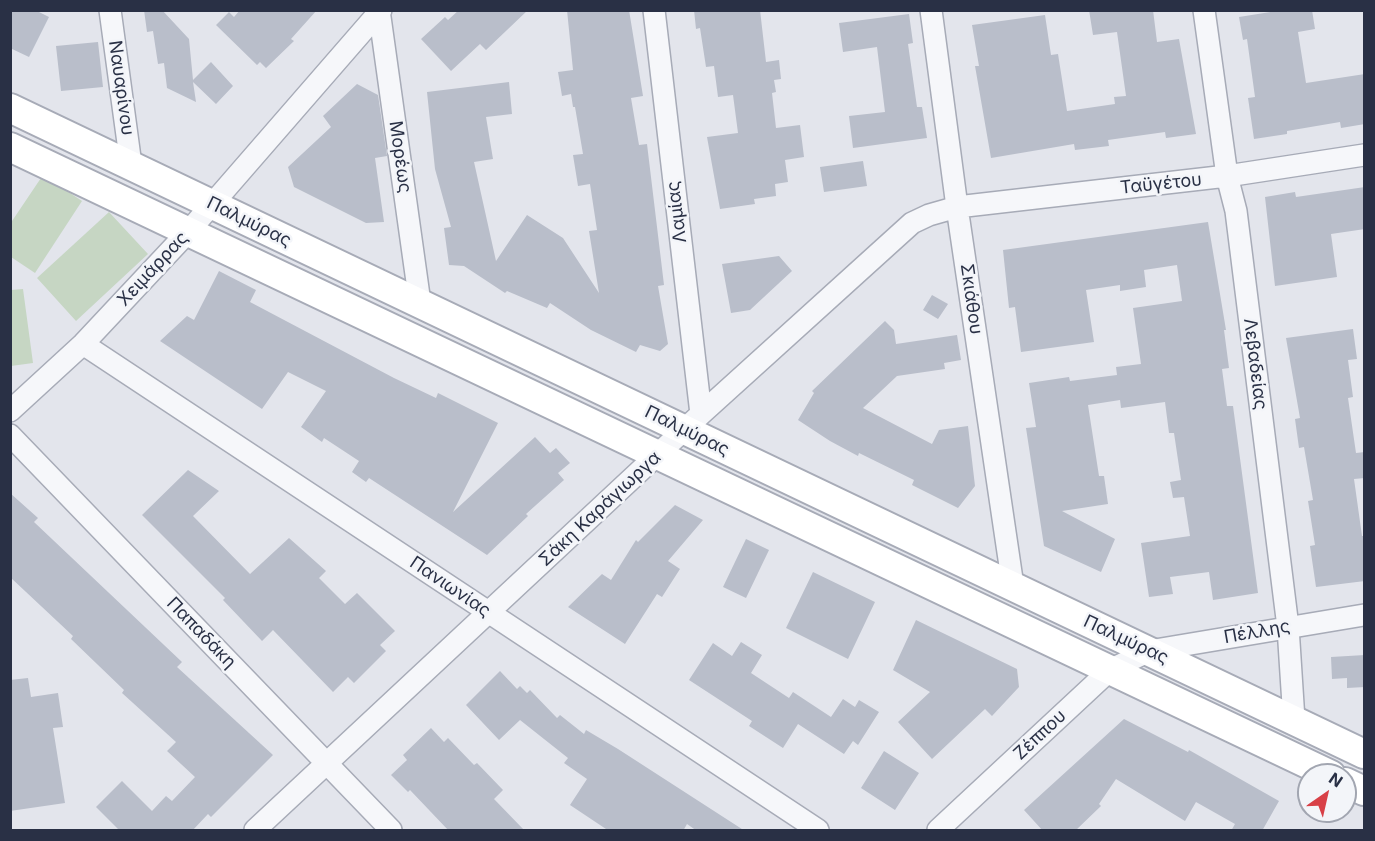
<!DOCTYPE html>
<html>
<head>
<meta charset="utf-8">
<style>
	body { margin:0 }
	#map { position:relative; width:1375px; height:841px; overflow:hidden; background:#e3e5ec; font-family:Inter,sans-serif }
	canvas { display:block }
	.frame { position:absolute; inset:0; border:12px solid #293045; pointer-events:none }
	.north { position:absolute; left:1297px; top:763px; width:60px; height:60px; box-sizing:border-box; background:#f3f5f9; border:2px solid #a2a6b1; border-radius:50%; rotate:34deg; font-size:16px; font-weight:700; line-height:24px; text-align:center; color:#293045 }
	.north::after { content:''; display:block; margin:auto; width:21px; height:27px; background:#d84047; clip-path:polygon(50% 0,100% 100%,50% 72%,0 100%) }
</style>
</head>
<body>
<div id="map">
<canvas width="1375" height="841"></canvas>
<div class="frame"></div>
<div class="north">N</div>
</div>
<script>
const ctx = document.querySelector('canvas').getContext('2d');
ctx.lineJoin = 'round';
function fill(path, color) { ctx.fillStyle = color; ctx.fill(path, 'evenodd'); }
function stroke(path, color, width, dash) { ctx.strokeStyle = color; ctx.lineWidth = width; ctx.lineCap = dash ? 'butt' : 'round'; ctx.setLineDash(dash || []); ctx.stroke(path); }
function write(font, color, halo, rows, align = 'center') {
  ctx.font = font + ' Inter,sans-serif'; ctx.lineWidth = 5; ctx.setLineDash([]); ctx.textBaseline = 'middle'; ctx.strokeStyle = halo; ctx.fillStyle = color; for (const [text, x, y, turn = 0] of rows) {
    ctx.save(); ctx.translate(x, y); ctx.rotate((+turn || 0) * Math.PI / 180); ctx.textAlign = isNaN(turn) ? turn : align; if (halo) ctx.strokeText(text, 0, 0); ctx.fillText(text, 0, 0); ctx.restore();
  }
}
fill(new Path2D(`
	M43 175 82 201 35 273 11 257 10 224Z
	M109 212 148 254 76 321 37 278Z
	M23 289 33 363 11 366V290Z`), '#c6d6c3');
fill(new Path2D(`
	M10 10H35L49 17 29 57 10 48Z
	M144 10H162L189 39 193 80 211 62 233 86 216 104 193 82 196 102 167 88 164 63 158 64 153 31 147 32Z
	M240 10H317L291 39 294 41 266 68 260 62 257 65 216 25 229 12 234 17Z
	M459 10H528L486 50 480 44 451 71 421 39 445 17 448 20Z
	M567 10H629L643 96 631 98 639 145 647 144 664 285 658 286 668 344 660 351 640 345 636 352 591 330 550 303 547 308 507 291 505 293 464 266 449 265 444 228 451 227 435 169 427 92 509 82 512 114 486 117 493 159 474 162 496 261 527 215 563 238 599 293 589 231 597 230 590 184 578 186 573 155 583 154 575 107H573L571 94 562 96 558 72 573 70Z
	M694 10H760L766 62 779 60 781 79 774 80 776 92 772 93 776 128 800 125 804 157 785 160 788 182 775 184 776 196 754 199 755 204 720 209 707 137 738 133 733 95 718 97 714 66 706 67 700 28 696 29Z
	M1089 10H1153L1157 42 1179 39 1196 134 1166 138 1165 132 1108 140 1109 146 1075 150 1074 144 991 158 975 66H979L972 25 1045 15 1051 55 1058 54 1067 111 1115 104 1114 97 1126 96 1117 32 1093 35Z
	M1283 10H1312L1315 29 1298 32 1306 83 1365 74V124L1341 128 1340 122 1287 131V134L1254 139 1248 98 1255 97 1247 39 1243 40 1239 17Z
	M909 14 913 43 908 44 917 107H922L927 138 853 148 849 116 885 112 877 47 843 52 839 23Z
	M98 42 103 87 61 91 56 46Z
	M357 84 378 95 387 156 375 158 384 222 366 223 294 187 288 167 331 127 323 116Z
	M863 161 867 186 824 192 820 167Z
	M1365 187V229L1331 234 1337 277 1275 286 1265 197 1295 192 1296 197Z
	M1208 222 1226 330H1224L1229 368 1222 369 1227 406H1233L1258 593 1213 600 1209 572 1170 577 1173 594 1149 597 1141 543 1190 536 1184 497 1173 498 1170 482 1181 480 1174 433H1169L1165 402 1121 408 1120 400 1088 405 1099 476H1104L1108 504 1062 511 1115 539 1101 572 1044 546 1026 428 1036 427 1029 383 1069 377 1070 381 1117 375 1116 367 1141 364 1133 308 1182 301 1177 265 1144 270 1146 287 1120 291V285L1086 290 1094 342 1021 352 1015 307 1009 308 1003 250Z
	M779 256 792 271 750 310 731 313 722 264Z
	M219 271 256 290 250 302 394 378 436 398 438 393 498 423 453 512 535 437 550 453 556 448 570 463 558 473 564 480 526 514 528 516 487 555 369 478 366 482 352 472 359 461 324 438 322 442 301 427 326 391 288 372 262 409 160 341 187 316 194 320Z
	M932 295 948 304 938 319 923 310Z
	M885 321 894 330 896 344 957 335 961 360 944 363 945 369 897 376 863 408 932 444 939 430 968 426 975 486 958 508 912 485 914 480 859 453 858 456 830 441 798 420 814 393 812 391Z
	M1353 329 1357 359 1348 360 1353 397 1348 398 1356 453 1365 452V478L1354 479 1362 536H1365V581L1316 587 1310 546 1315 545 1308 501 1313 500 1304 447 1299 448 1295 419 1300 418 1286 338Z
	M188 470 219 491 193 516 250 574 289 538 326 571 319 578 345 604 357 593 395 631 380 645 386 651 354 683 348 677 333 692 273 630 262 641 223 600 225 598 142 515Z
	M10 493 38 518 34 522 182 662 177 667 273 755 211 817 208 814 192 831H120L96 807 122 781 152 811 166 796 172 801 195 777 167 751 176 742 122 693 124 690 71 639 73 636 10 577Z
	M675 505 703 520 668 561 680 569 662 597 657 594 625 644 568 607 602 574 611 580 636 540 638 542Z
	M746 539 769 550 746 598 723 587Z
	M813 572 875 602 848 659 786 628Z
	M916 620 1017 669 1019 687 992 716 985 709 932 759 898 722 930 692 893 670Z
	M741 642 762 655 751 673 789 698 793 692 831 717 843 699 855 707 859 700 879 712 858 745 853 741 844 754 798 724 783 748 749 726 752 721 689 680 713 643 732 656Z
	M1365 655V687L1347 688V678L1332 679 1331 657Z
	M500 671 517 689 520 686 527 693 530 690 557 718 560 715 584 734 586 730 618 749 745 831H697L687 824 683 831H609L570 805 587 779 564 763 568 758 520 720 499 740 466 705Z
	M28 678 31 697 58 693 63 727 53 728 65 803 10 811V680Z
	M1124 719 1188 752 1189 750 1279 801 1262 831H1231L1235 824 1196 802 1185 821 1116 779 1099 804 1101 806 1075 831H1043L1024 810Z
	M431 728 444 742 448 738 474 765 477 763 503 790 494 799 525 831H449L410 790 408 792 391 775 407 760 403 755Z
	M884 751 919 773 895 810 861 788Z`), '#b9beca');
const minor = new Path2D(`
	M110 10 131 165
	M379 10 420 303
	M654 10 701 414
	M931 10 957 207 1013 586
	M1204 10 1227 176 1236 211 1288 627 1294 720
	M83 344 818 830
	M10 411 83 344 188 232 381 10
	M10 435 391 830
	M255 830 701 414 912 223 929 215 957 207 1227 176 1364 155
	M938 830 1110 670 1149 651 1364 615`);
const secondary = new Path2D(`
	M10 108 1364 754
	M10 147 1331 775
	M1345 782 1364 791`);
stroke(minor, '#a7abb7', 24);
stroke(secondary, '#a7abb7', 32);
stroke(minor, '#f6f7fa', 21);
stroke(secondary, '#fff', 28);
write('18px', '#293045', '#f3f5f9', [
	["Ναυαρίνου",121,88,82],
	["Μορέως",400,157,82],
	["Ταϋγέτου",1161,184,-6],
	["Λαμίας",677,212,-97],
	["Παλμύρας",249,222,26],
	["Χειμάρρας",153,269,-47],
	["Σκιάθου",971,299,82],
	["Λεβαδείας",1255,364,83],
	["Παλμύρας",687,431,26],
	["Σάκη Καράγιωργα",600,509,-43],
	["Πανιωνίας",450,587,34],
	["Πέλλης",1257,632,-10],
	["Παπαδάκη",201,633,46],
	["Παλμύρας",1126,640,25],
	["Ζέππου",1040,735,-43]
]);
</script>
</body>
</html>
